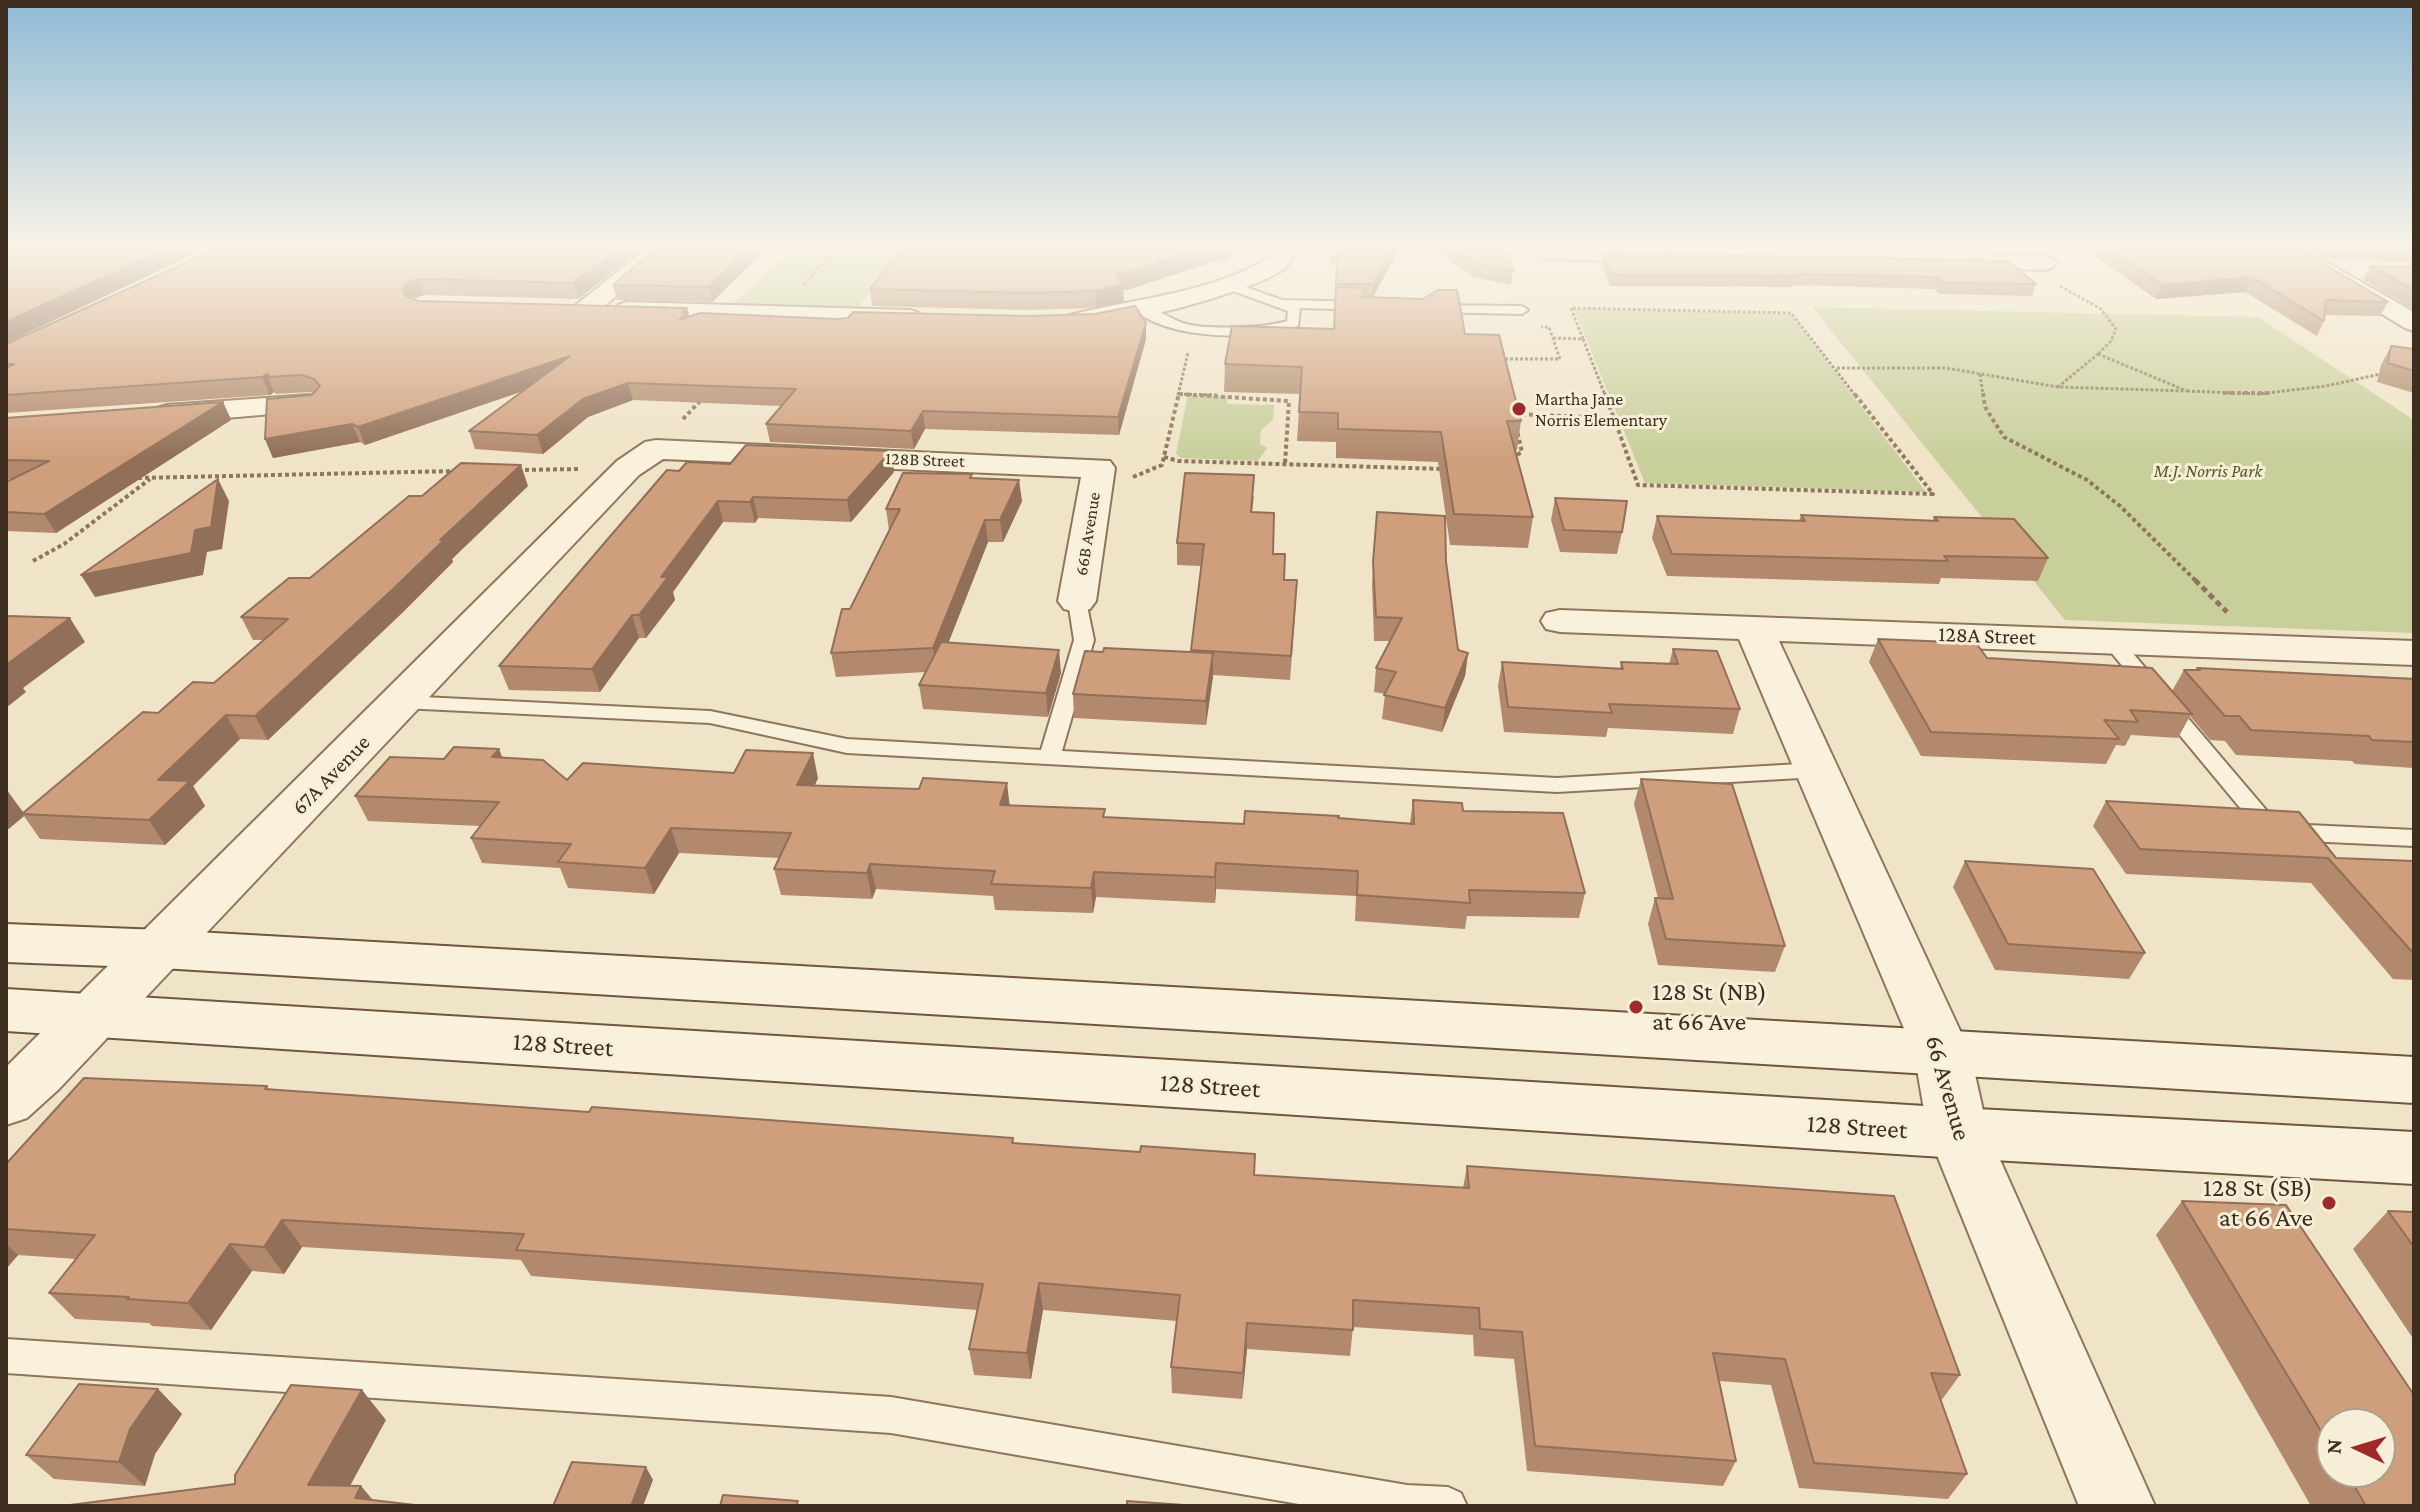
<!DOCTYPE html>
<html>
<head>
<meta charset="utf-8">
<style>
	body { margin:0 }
	#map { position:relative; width:2420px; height:1512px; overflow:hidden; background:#f0e4c8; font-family:"Crimson Pro",serif }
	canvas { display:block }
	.frame { position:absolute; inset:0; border:8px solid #3d2e20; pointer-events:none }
	.north { position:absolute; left:2316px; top:1408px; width:80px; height:80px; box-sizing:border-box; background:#f7eed8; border:2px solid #ada18e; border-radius:50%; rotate:274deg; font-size:22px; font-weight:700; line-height:32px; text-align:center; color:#3d2e20 }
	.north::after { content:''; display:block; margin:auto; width:28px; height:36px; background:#9e2a2b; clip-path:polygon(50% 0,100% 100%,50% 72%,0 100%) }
</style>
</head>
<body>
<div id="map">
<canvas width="2420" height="1512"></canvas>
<div class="frame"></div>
<div class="north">N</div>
</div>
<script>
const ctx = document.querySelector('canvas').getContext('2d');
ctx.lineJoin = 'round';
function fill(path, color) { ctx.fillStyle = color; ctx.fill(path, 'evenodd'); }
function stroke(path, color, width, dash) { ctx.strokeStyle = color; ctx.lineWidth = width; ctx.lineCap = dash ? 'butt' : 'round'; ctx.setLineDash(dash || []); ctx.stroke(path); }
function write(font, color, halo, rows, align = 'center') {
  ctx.font = font + ' "Crimson Pro",serif'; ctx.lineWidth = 6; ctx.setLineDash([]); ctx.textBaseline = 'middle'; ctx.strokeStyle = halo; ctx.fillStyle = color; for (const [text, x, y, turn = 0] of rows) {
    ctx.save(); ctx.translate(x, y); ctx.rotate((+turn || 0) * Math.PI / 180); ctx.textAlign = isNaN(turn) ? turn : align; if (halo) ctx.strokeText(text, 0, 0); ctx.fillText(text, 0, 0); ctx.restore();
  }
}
fill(new Path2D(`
	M796 246H902L897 258 857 309 733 305Z
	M1812 307 2258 317 2414 420V633L2065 620Z
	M1574 309 1791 314 1926 492 1645 483Z
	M1188 395 1228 396 1227 404 1274 405 1273 420 1261 430 1260 444 1267 448 1258 461 1181 458 1176 454Z`), '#c9cf9b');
const service = new Path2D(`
	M1226 280 1282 300 1366 302 1372 306 1366 310 1300 308 1298 326C1255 341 1171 340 1134 310 1147 301 1171 320 1186 324 1208 330 1266 328 1287 321L1288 311 1222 287 1220 284Z
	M1428 305 1522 306 1528 310 1522 314 1432 312 1428 311Z
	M1077 595 1086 601 1094 640 1062 751 1557 778 1817 763 1825 765 1828 770 1825 775 1817 777 1557 792 847 753 710 723 402 708 392 702 402 696 710 711 847 739 1041 750 1074 640 1068 601Z
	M2112 635 2119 637 2267 811 2308 825 2414 830V846L2306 841 2251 821 2105 645 2102 641Z
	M6 1339 891 1397 1407 1485 1448 1487 1461 1493 1467 1506H1310L891 1433 6 1373Z`);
const minor = new Path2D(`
	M650 246H676L595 314H577L573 309 577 304Z
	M1274 246H1296C1294 254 1291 263 1285 268 1260 290 1101 333 1070 325L1066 320 1070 315C1136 298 1208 294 1269 258Z
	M1535 246 1662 248 1670 250 1673 255 1670 260 1662 262 1548 259 1540 257Z
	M2270 246H2298L2414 312V331L2405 328Z
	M1951 254 2044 256 2052 258 2056 263 2052 268 2044 270 1943 266 1939 261 1943 256Z
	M627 302 910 310 919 313 923 318 919 323 910 326 618 315 614 310 618 305Z
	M309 395 319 398 324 404 319 410 167 423 157 420 152 414 157 408 167 405Z
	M656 440 1110 461 1115 468 1096 601 1090 609 1077 612 1064 609 1058 601 1081 477 663 459 639 475 59 1089 27 1118 6 1125V1067L617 461 645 442Z
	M1560 610 2414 641V665L1779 641 1970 1052 1988 1133 2155 1506H2079L1928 1133 1914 1052 1739 639 1560 632 1546 629 1541 621 1546 613Z`);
const secondary = new Path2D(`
	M6 924 161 930 2414 1057V1103L161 968 6 962Z
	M6 989 1958 1108 2414 1132V1184L1958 1158 6 1031Z`);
stroke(service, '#8d765c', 4);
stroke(minor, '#8d765c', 4);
stroke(secondary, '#6f573f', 4);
stroke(new Path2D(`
	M804 285 837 246
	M2060 286 2101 309 2116 329 2111 341 2098 354
	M1553 338 1583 339 1571 308 1791 313 1855 395
	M1583 339 1605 395
	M2098 354 2187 391 2058 387Z
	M1500 359H1560L1549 327H1541
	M1837 368H1946L2058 387
	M1980 374 1983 395
	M2187 391 2259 394 2326 386 2385 373
	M1179 394 1217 395
	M1178 395 1188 353`), '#8d765c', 3, [3, 2]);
stroke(new Path2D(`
	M1604 393 1614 418
	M1983 393 1985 407 2004 437 2087 480 2120 506 2197 582
	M2223 393H2270
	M1179 394 1289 401 1285 464
	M1515 414 1614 418 1638 485 1933 494 1854 393
	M683 419 703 398
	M1164 457 1178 461 1444 469
	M1511 458 1522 452 1517 431
	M518 470 580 469
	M1133 477 1162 465 1179 393
	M138 478 456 471
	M33 561 64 544 150 479`), '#8d765c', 4, [4, 3]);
stroke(new Path2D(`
	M2195 580 2227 612`), '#8d765c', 5, [6, 4]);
fill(service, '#faf1dc');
fill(minor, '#faf1dc');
fill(secondary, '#faf1dc');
fill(new Path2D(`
	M223 246H646L578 299 424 295 413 299 418 301 687 308 689 317 1146 323V339L1119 435 925 429 914 449 770 442 766 424 782 406 633 400 588 417 543 454 475 449 469 431 523 391 365 445 360 442 273 458 265 439 313 393 309 392 276 394 274 392 270 395 6 413V344Z
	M658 246H769L712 302 617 300 613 285Z
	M904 246H1238L1228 261H1215L1130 289 1123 290 1124 302 1096 308 1027 310 872 306 870 289Z
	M1332 246H1401L1373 297 1465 334 1521 421 1517 450H1515L1533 517 1528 548 1450 545 1438 462 1336 458V442L1297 441 1300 394 1224 392 1225 364 1334 329 1337 265H1330Z
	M1429 246H1506L1513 271 1511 285 1473 277Z
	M1711 246H1981L1980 252Z
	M2080 246H2294L2388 302 2380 316 2325 315 2324 321 2317 336 2245 292 2156 299Z
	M2304 246H2414V262L2326 259Z
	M1603 252 2036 284 2032 296 1939 294 1934 289 1794 285 1793 287 1610 286 1601 263Z
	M2370 266 2414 267V309L2363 280Z
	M2391 346 2414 349V393L2377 382 2381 365Z
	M223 402 231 420 56 533 6 531V482L12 479H6V418Z
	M891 451 894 472 851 522 758 518 755 523 723 522 673 592 675 600 646 638H639L600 692 509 690 499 666 679 471 730 464Z
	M972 474V478L1022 501 1003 542H988L948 643 1061 673 1048 717 923 709 919 685 926 672 836 677 831 653 889 530 886 509Z
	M528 486 452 559 453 562 401 614 268 740 240 739 193 786 205 806 165 845 40 839 24 816 6 831V790L24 813 158 713 214 683 263 640H253L241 617 310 578 422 496Z
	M1254 496 1252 512 1296 603 1290 680 1213 675 1206 725 1074 718 1073 694 1103 652H1191L1201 566 1177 565V543Z
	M1555 498 1622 532 1617 554 1560 552 1551 520Z
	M1377 512 1446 562 1458 650 1468 653 1465 676 1442 732 1382 719 1385 694 1374 692 1376 668 1390 641H1374L1372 584Z
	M1801 515 1933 521 1934 517 2048 558 2038 581 1941 578 1939 584 1667 576 1652 538 1657 516 1799 521Z
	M1878 639 2172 691 2184 670H2196L2197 668 2414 678V768L2355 764 2352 761 2236 755 2225 741 2210 740 2190 716 2178 738 2131 735 2125 746 2116 745 2106 764 1921 756 1869 662Z
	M1673 649 1740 709 1733 734 1608 728 1606 737 1504 732 1498 686 1502 662 1620 668 1621 662 1669 664Z
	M502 758 567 780 734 773 818 778 815 785 1010 806 1105 818 1244 824 1338 818 1410 823 1413 800 1463 811 1585 893 1579 918 1467 916 1465 929 1355 921 1356 896 1216 889 1215 903 1096 897 1093 913 995 910 993 896 876 889 872 899 781 895 774 869 779 858 679 853 654 894 568 888 560 868 482 863 471 838 480 826 368 821 355 796Z
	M1641 779 1785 946 1775 972 1658 965 1648 924 1655 898H1658L1634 804Z
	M2106 801 2336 858 2414 861V980L2393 979 2311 883 2126 874 2093 826Z
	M1965 861 2145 953 2129 979 1995 970 1953 887Z
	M267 1086 269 1089 589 1112 1013 1138 1014 1144 1140 1152 1255 1154V1175L1463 1188 1467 1166 1960 1375 1941 1401 1967 1474 1948 1499 1799 1488 1771 1385 1719 1381 1736 1461 1723 1486 1527 1471 1514 1359 1474 1356 1473 1335 1353 1327 1350 1356 1247 1349 1242 1399 1172 1393 1171 1367 1177 1321 1043 1310 1031 1379 974 1375 969 1349 977 1310 531 1276 521 1260 302 1247 284 1274 252 1271 211 1330 152 1326 149 1323 75 1319 49 1293 76 1259 18 1255 6 1269V1164Z
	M2182 1201 2414 1506H2311L2156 1235ZM2332 1424 2380 1472H2332Z
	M2388 1211 2414 1212V1340L2353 1249Z
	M158 1389 182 1414 155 1454 145 1486 54 1479 26 1455Z`), '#b2896c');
fill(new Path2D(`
	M172 246H211L6 343V322Z
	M623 246H646L578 299 573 283Z
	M751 246H769L712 302 709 287Z
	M1211 246H1215V261L1130 289 1123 290 1124 302 1096 308 1095 291 1116 274Z
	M1228 246H1238L1228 261Z
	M1394 246H1401L1372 299 1373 284Z
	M2252 277 2245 292 2156 299 2162 285Z
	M418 279 424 295 414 298 408 306 402 290 408 283Z
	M687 308 692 329 679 320 682 312Z
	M1146 323V339L1119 435 1118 417Z
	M570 356 576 373 365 445 358 427Z
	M268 374V377L274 392 270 395 262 377Z
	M628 383 633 400 588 417 543 454 537 435 583 399Z
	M223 402 231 420 56 533 44 514Z
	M923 411 925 429 914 449 911 431Z
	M352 424 360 442 273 458 265 439Z
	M891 451 894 472 851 522 847 500Z
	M521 465 528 486 452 559 453 562 401 614 268 740 255 716 440 540Z
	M218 479 229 501 222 549 207 552 203 575 95 597 81 575 195 530Z
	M1019 480 1022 501 1003 542 1000 520Z
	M753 497 758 518 755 523 750 502Z
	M718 501 723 522 673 592 675 600 646 638 639 615 661 577Z
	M985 520 988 542 937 672 933 648Z
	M632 615 639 638 600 692 592 669Z
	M70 618 85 642 23 688 26 692 6 708V665Z
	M1059 650 1061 673 1048 717 1046 693Z
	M1213 653V677L1206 725V701Z
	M1468 653 1465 676 1442 732 1445 708Z
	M226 715 240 739 193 786 205 806 165 845 149 820 158 780Z
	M499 749 509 774 492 757Z
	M813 753 818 778 803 810 797 785Z
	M1007 783 1010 808 1000 805Z
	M7 790 24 814H22L24 816 6 831V791Z
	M671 828 679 853 654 894 645 868Z
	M1216 863V889L1215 903V877Z
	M870 864 876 889 872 899 867 873Z
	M1094 872 1096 897 1093 913 1091 888Z
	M282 1220 302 1247 284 1274 264 1247Z
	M6 1244 18 1255 6 1269Z
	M230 1244 252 1271 211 1330 188 1303Z
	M1039 1283 1043 1310 1031 1379 1027 1353Z
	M1247 1323V1349L1242 1399 1243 1373Z
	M158 1389 182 1414 155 1454 145 1486 119 1462 130 1429Z
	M362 1390 386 1420 339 1506 308 1485Z
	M646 1467 653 1480 643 1506H631Z
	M361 1486 378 1506 355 1498Z`), '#916f58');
const building = new Path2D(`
	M6 246H172L6 322Z
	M223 246H623L573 283 418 279 408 283 402 290 407 297 418 301 687 308 682 312H688L679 320 700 313 837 319 848 318 853 312 1026 316 1095 314 1135 306 1146 323 1118 417 923 411 911 431 766 424 796 389 628 383 583 399 537 435 469 431 570 356 358 427 352 424 265 439 267 399 312 395 320 386 314 379 301 375 268 377V374L262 377 6 395V368L14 364H6V344Z
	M658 246H751L709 287 613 285Z
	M904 246H1211L1129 272 1116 274 1123 285 1095 291 1026 293 870 289Z
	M1332 246H1394L1373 284H1336L1337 261 1343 252 1331 251Z
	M1451 246H1506L1513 271 1475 263Z
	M2105 246H2294L2388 302 2326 300 2324 321 2252 277 2162 285Z
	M2368 246H2414V248Z
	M1603 252 2008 261 2036 284 1943 283 1937 277 1795 274 1796 276 1612 275Z
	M2370 266 2414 267V290Z
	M1336 287 1367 288 1361 297 1423 299 1438 290H1457L1465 334 1499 335 1521 421H1507L1533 517 1454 514 1441 432 1338 429V413L1299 412 1302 367 1225 364 1232 326 1334 329Z
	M2391 346 2414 349V371L2388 363Z
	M223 402 44 514 6 512V482L49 461 6 460V418Z
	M746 445 891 451 847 500 753 497 750 502 718 501 661 577H668L639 615H632L592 669 499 666 667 470 679 471 687 462 730 464Z
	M461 463 521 465 440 540H444L391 591 255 716 226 715 158 780 190 781 149 820 22 814 143 712 158 713 193 682 214 683 288 619 241 617 289 578H310L409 496H422Z
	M903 473 972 474 970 478 1019 480 1000 520H985L933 648 831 653 842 609H850L900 509H886Z
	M1185 473 1254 475 1251 512 1274 513 1273 554H1285L1284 580H1297L1291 656 1191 650 1204 544 1177 543Z
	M218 479 211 527 195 530 191 553 81 575Z
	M1555 498 1627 501 1622 532 1564 530Z
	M1377 512 1445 516 1446 562 1458 650 1468 653 1445 708 1384 695 1396 672 1376 668 1402 618 1376 617 1373 562Z
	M1801 515 1938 521 1934 517 2014 519 2048 558 1944 556 1948 561 1672 554 1657 516 1805 521Z
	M9 616 70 618 6 665V618Z
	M1878 639 1976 643 1987 658 2152 668 2192 714 2130 710 2138 722 2104 720 2119 739 1931 732Z
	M941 642 1059 650 1046 693 919 685Z
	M1104 648 1213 653 1206 701 1073 694 1085 651 1103 652Z
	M1673 649 1717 651 1740 709 1609 704 1612 713 1508 707 1502 662 1623 669 1621 662 1678 664Z
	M2197 668 2414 679V742L2372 740 2369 736 2251 730 2239 716H2225L2184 670H2200Z
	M454 747 499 749 492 757 543 760 567 780 583 763 734 773 746 750 813 753 797 785 919 789 923 778 1007 783 1000 805 1105 809 1103 817 1244 824 1245 811 1339 816 1338 818 1414 824 1413 800 1462 803 1463 811 1563 813 1585 893 1469 890 1470 903 1357 895 1358 871 1216 863 1215 877 1094 872 1091 888 991 884 995 871 870 864 867 873 774 869 791 833 671 828 645 868 558 862 571 844 471 838 499 802 355 796 390 757 444 759Z
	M1641 779 1732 784 1785 946 1666 939 1655 898 1673 899Z
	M2106 801 2299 812 2336 858 2414 861V954L2328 858 2140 849Z
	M1965 861 2093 869 2145 953 2008 944Z
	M84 1078 267 1086 265 1089 589 1112 592 1107 1013 1138 1012 1143 1140 1152 1141 1146 1255 1154 1254 1175 1469 1188 1467 1166 1894 1196 1960 1375 1931 1373 1967 1474 1814 1463 1785 1359 1713 1353 1736 1461 1535 1446 1522 1332 1480 1329 1479 1308 1353 1300V1330L1247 1323 1243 1373 1171 1367 1180 1295 1039 1283 1027 1353 969 1349 983 1284 516 1250 524 1234 282 1220 264 1247 230 1244 188 1303 127 1299 129 1297 49 1293 95 1235 6 1229V1164Z
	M2182 1201 2286 1205 2414 1395V1506H2366L2346 1472H2380V1424H2332V1449Z
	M2388 1211 2414 1212V1247Z
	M79 1384 158 1389 130 1429 119 1462 26 1455Z
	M291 1385 362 1390 308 1485 361 1486 355 1498 423 1506H62L235 1484V1475Z
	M572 1462 646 1467 631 1506H553Z
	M723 1495 798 1501 796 1506H720Z
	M1127 1501 1198 1506H1127Z`);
fill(building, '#cf9f7d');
stroke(building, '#916f58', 2);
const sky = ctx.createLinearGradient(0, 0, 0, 458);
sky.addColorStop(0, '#8fbad6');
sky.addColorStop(0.54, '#f8f3e6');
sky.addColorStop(1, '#f8f3e600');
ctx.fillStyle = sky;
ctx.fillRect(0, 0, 2420, 458);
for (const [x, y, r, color] of [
	[1519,409,8,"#9e2a2b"],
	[1636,1007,8,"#9e2a2b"],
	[2329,1203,8,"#9e2a2b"]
]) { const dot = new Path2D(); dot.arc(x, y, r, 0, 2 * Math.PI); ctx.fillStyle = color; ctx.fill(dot); stroke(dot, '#f7eed8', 3); }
write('18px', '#3d2e20', '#f7eed8', [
	["Martha Jane",1535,399],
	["Norris Elementary",1535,420]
], 'left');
write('18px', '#3d2e20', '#f7eed8', [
	["128B Street",925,460,2],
	["66B Avenue",1088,534,-81]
]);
write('italic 18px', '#4d5a26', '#f7eed8', [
	["M.J. Norris Park",2208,471]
]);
write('22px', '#3d2e20', '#f7eed8', [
	["128A Street",1987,636,2],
	["67A Avenue",331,775,-46]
]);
write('26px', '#3d2e20', '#f7eed8', [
	["128 St (NB)",1652,992],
	["at 66 Ave",1652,1022],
	["128 St (SB)",2313,1188,"right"],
	["at 66 Ave",2313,1218,"right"]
], 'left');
write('26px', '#3d2e20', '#f7eed8', [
	["128 Street",563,1045,4],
	["128 Street",1210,1086,4],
	["66 Avenue",1948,1088,74],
	["128 Street",1857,1127,4]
]);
</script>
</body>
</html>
